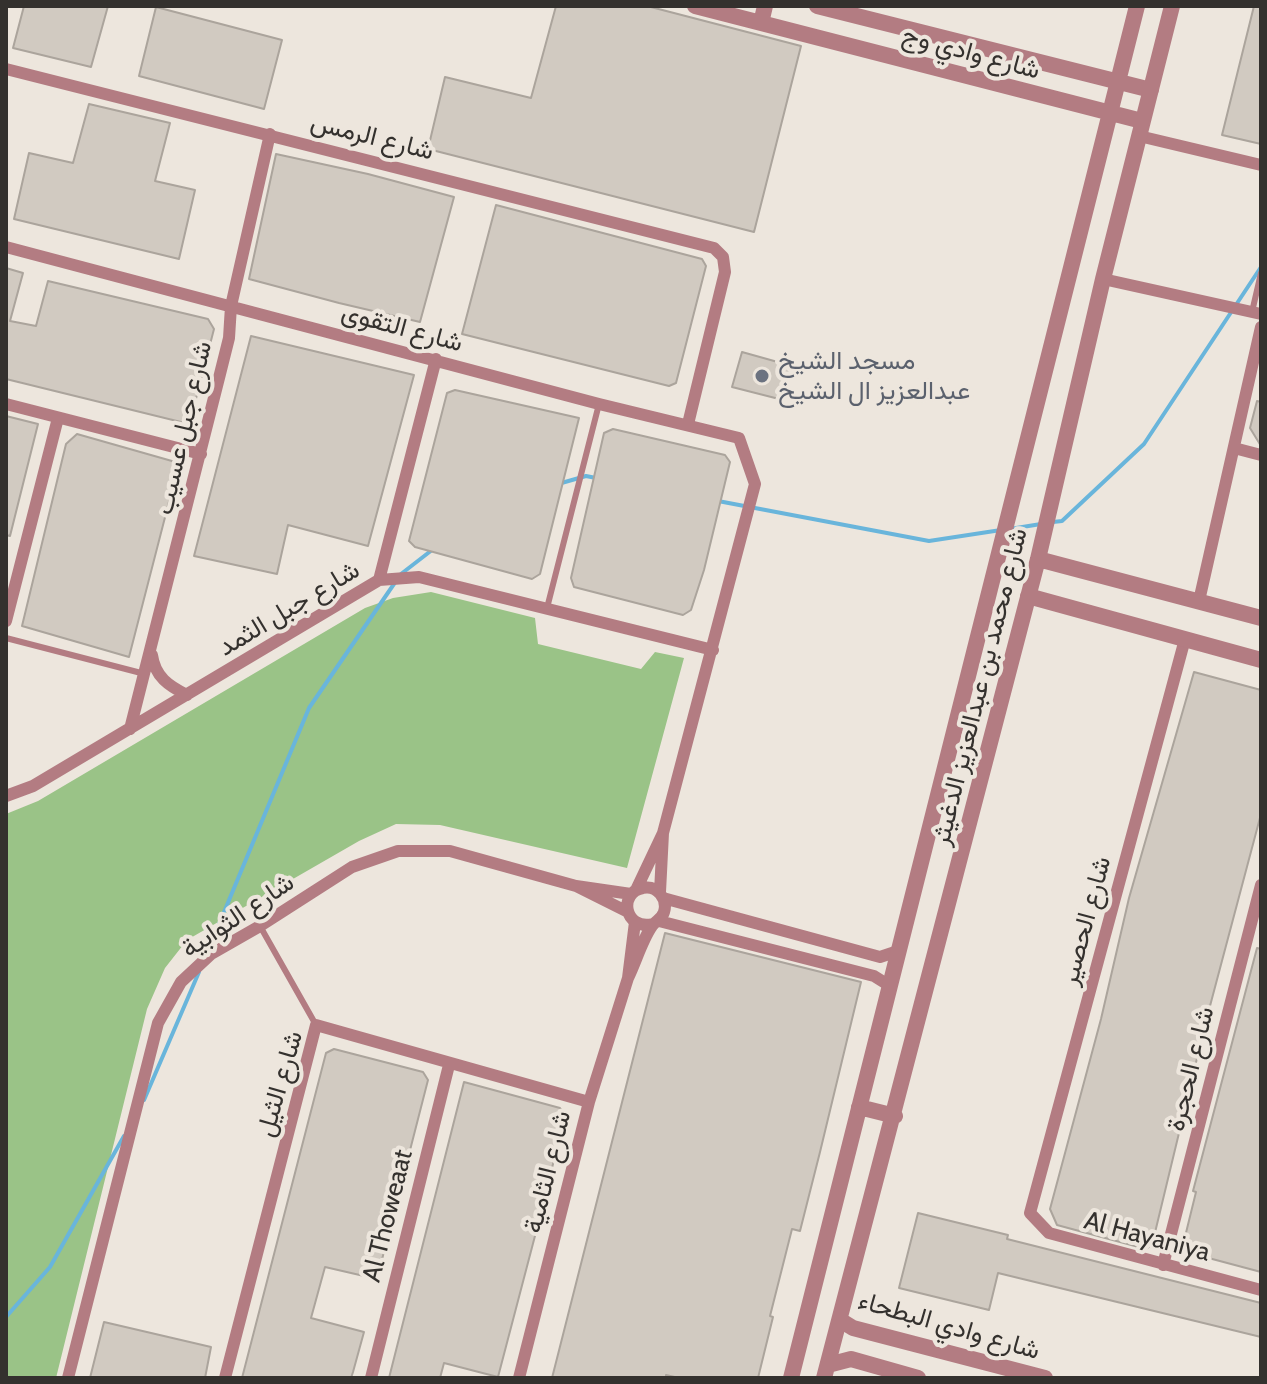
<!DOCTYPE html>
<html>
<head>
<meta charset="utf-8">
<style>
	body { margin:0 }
	#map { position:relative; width:1267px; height:1384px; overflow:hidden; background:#ede6dd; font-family:Cabin,sans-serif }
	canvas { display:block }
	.frame { position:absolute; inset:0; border:8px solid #34312e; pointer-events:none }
</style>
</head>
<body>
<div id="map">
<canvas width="1267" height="1384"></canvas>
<div class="frame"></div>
</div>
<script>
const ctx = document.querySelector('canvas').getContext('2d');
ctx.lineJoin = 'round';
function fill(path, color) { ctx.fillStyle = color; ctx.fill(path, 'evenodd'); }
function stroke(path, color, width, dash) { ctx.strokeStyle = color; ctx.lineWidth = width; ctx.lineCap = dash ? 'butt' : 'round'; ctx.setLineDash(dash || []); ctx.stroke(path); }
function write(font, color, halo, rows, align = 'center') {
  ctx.font = font + ' Cabin,Vazirmatn,sans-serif'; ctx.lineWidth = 8; ctx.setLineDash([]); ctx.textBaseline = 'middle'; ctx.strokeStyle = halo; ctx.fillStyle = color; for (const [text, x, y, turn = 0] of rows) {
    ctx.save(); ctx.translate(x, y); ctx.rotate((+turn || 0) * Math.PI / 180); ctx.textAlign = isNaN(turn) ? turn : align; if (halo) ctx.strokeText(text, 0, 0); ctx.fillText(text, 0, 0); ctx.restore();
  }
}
fill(new Path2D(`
	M431 592 535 618 538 644 641 669 655 652 684 658 627 868 440 825 396 824 359 841 187 940 165 968 147 1009 56 1378H6V814L38 801 365 608 393 598Z`), '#9ac387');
stroke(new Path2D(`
	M558 484 586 476 596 478
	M718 501 929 541 1001 530
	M1053 522 1062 521 1144 444 1261 267
	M1010 529 1041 524
	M401 574 432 550
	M207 953 309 708 396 581
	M144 1100 199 972
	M6 1317 50 1267 124 1136`), '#69b5db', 4);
const building = new Path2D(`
	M24 6H108L91 67 13 48Z
	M556 6H647L801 46 754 232 428 149 445 77 531 98Z
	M1254 6H1261V144L1222 135Z
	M156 7 282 40 264 109 139 76Z
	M89 104 170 123 155 181 195 190 179 259 14 219 29 153 73 163Z
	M276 154 368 174 454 197 420 322 339 303 249 279Z
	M496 205 702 259 706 266 676 383 669 386 462 334Z
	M6 268 23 273 10 321 36 326 48 281 208 319 214 329 191 418 185 423 6 379Z
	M251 336 414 375 368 546 288 525 277 574 194 556Z
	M742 352 792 366 783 400 732 387Z
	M455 390 579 418 540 574 532 579 415 547 409 541 447 393Z
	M1257 401 1261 402V446L1250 428Z
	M6 416 38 424 10 536 6 535Z
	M613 429 725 455 730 462 704 570 691 610 683 615 574 587 571 578 604 433Z
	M77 434 179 463 129 657 22 626 66 444Z
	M1194 672 1261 690V814L1206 1021 1152 1245 1146 1249 1057 1225 1050 1209 1101 1019 1129 898Z
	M665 933 861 982 820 1152 800 1231 792 1229 770 1316 773 1317 758 1378H679L666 1375V1378H552Z
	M1257 948 1261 949V1272L1186 1252 1183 1245 1196 1192 1193 1191Z
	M334 1049 423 1072 428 1080 377 1279 325 1267 311 1318 364 1332 353 1372 351 1378H242L326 1053Z
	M464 1082 560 1108 565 1115 541 1213 498 1377 444 1363 440 1378H389Z
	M918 1213 1008 1235 1007 1239 1261 1303V1337L998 1273 989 1310 899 1288Z
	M104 1322 211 1347 205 1378H90Z`);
fill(building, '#d1cac1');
stroke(building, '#aba49c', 2);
stroke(new Path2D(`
	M1252 312 1261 273
	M547 608 599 404
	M6 638 145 674
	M260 926 316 1025`), '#b37c82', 6);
stroke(new Path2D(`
	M6 69 714 248 723 257 725 272 688 424
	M1139 136 1261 165
	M6 247 599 404 739 438 755 484 663 833
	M1103 279 1261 314
	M6 404 201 454
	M1234 448 1261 455
	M379 580 436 359
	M1199 601 1261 327
	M6 621 58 418
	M1185 639 1030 1213 1049 1233 1261 1290
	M152 655C155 677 169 686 187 695
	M130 729 220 374 229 338 231 306 270 134
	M6 796 33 786 379 580 419 577 713 650
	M636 890 663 833 660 892
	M663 898 880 957 898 951
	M628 912 576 886 631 894
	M659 921 874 976 890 986
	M635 922 628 978C636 962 642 940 652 926 656 920 662 919 664 912 668 899 657 885 643 888 618 892 624 931 653 924
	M1163 1265 1261 885
	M68 1378 158 1023 181 982 211 954 260 926 352 867 398 851H450L576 886
	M225 1378 316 1025 589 1102
	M371 1378 449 1065
	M519 1378 589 1102 628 978`), '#b37c82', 12);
stroke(new Path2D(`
	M695 6 1142 121
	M817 6 1151 90
	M761 23 765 6
	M1038 559 1261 618
	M1028 596 1261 660
	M859 1107 895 1116
	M840 1320 853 1328 1045 1378
	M828 1365 851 1359 918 1378
	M791 1378 1137 6
	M824 1378 1038 559 1103 279 1172 6`), '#b37c82', 16);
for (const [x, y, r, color] of [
	[762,376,8,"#6b7280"]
]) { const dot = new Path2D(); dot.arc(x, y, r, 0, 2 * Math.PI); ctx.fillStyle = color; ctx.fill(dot); stroke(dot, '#ede6dd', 3); }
write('26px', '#34312e', '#ede6dd', [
	["شارع وادي وج",971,53,15],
	["شارع الرمس",372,137,14],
	["شارع التقوى",402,328,15],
	["شارع جبل عسيب",184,428,-77],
	["شارع جبل الثمد",289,609,-31],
	["شارع محمد بن عبدالعزيز الدغيثر",980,687,-76],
	["شارع الثوابية",238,916,-34],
	["شارع الحصير",1086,921,-75],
	["شارع الحجرة",1191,1069,-76],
	["شارع الثيل",280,1084,-74],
	["شارع الثامية",548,1172,-76],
	["Al Thoweaat",388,1216,-76],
	["Al Hayaniya",1147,1237,15],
	["شارع وادي البطحاء",949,1326,16]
]);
write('26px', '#5b616d', '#ede6dd', [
	["مسجد الشيخ",778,361],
	["عبدالعزيز ال الشيخ",778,391]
], 'left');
</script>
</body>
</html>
